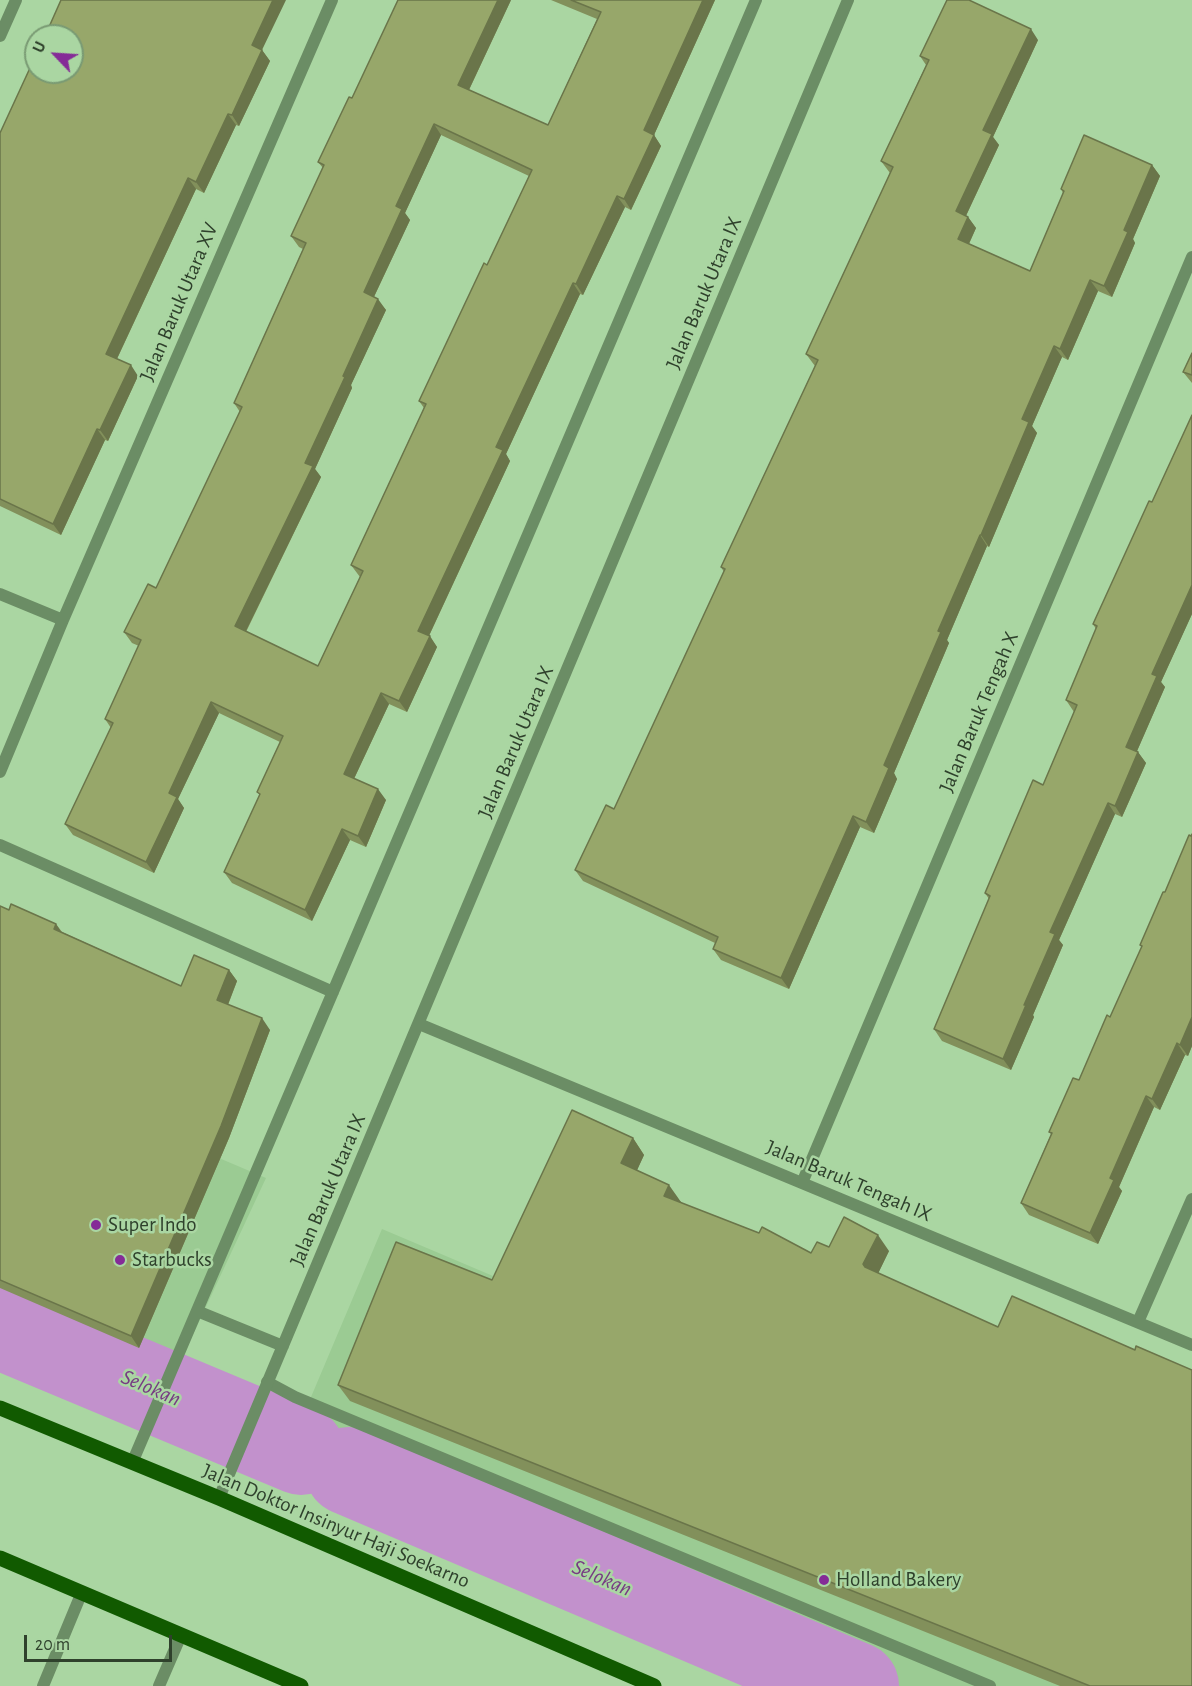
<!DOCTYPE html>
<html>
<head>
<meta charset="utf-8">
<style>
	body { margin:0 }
	#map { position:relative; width:1192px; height:1686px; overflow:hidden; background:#aad6a2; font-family:"Alegreya Sans",sans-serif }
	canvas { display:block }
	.north { position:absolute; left:24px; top:24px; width:60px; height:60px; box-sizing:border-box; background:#aad6a2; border:2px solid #799a73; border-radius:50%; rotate:295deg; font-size:16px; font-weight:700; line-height:24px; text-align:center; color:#2f412c }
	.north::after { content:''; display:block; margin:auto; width:21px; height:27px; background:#852b97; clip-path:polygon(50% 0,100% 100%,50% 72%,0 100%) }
	.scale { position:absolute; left:24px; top:1635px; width:148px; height:27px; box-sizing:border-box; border:3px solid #2f412c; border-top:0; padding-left:8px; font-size:18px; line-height:21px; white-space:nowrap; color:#2f412c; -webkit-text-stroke:4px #aad6a2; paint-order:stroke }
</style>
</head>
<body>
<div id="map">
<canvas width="1192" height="1686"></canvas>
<div class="north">U</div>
<div class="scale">20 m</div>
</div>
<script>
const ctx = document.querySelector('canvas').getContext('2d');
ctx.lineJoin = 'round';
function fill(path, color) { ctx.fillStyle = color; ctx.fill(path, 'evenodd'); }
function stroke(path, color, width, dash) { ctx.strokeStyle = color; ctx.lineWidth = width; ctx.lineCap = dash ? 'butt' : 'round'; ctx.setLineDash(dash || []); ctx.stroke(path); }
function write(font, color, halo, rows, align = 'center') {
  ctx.font = font + ' "Alegreya Sans",sans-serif'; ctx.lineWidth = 5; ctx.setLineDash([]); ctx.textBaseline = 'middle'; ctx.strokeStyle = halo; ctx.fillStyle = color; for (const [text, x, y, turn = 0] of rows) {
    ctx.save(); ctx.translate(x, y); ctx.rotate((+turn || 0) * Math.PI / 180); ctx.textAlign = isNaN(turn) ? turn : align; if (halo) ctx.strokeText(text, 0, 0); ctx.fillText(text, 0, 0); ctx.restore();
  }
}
fill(new Path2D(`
	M0 1065 266 1178 170 1384 98 1411 0 1369Z
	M382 1229 1192 1572V1686H827L284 1461Z`), '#9bcb93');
stroke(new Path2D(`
	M0 1325 301 1451
	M349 1471 855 1686`), '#c291cc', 88);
stroke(new Path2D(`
	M267 1382 295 1397 990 1686`), '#6b8d65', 12);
stroke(new Path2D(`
	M0 36 16 0
	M0 594 63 620
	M0 772 63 620 332 0
	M0 845 333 992
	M419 1024 1192 1345
	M802 1183 1192 257
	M197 1311 283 1346
	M1138 1322 1192 1199
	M132 1463 756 0
	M219 1498 848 0
	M43 1686 82 1592
	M159 1686 181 1635`), '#6b8d65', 12);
stroke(new Path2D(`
	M0 1408 219 1498 654 1686
	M0 1558 301 1686`), '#115a00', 15);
fill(new Path2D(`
	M511 0 469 90 548 125 597 19 551 0H715L654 135 661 146 631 210 625 207 583 295 580 294 506 454 510 461 429 636 437 647 407 712 389 704 354 779 386 800 366 847 350 840 312 921 232 883 224 872 260 795 257 792 280 742 219 713 178 799 184 808 154 873 73 835 65 824 111 728 105 719 139 646 132 643 124 632 156 588 240 412 234 403 303 249 299 247 291 236 323 168 318 162 352 98ZM441 135 529 176 487 265 419 401 424 408 351 565 360 577 318 666 246 632 321 477 315 469 352 388 351 385 386 310 374 297 410 220 405 213Z
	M1038 40 993 137 999 145 966 216 968 217 976 228 969 244 1030 271 1063 193 1061 189 1152 165 1160 176 1133 239 1135 243 1112 297 1098 291 1068 360 1062 357 1032 426 1037 433 989 547 987 546 947 640 949 643 894 773 897 779 874 833 860 827 789 989 721 960 713 949 715 943 583 881 575 870 614 809 724 572 721 567 815 366 806 354 890 173 881 161 926 65 920 56Z
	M262 50 270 61 239 126 236 125 204 193 196 189 117 359 138 376 108 441 105 440 61 535 0 506V133Z
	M1192 353V383L1183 372Z
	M1192 415V614L1161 682 1165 687 1137 751 1146 763 1122 817 1115 814 1059 940 1063 945 1033 1015 1034 1017 1011 1070 942 1041 934 1029 989 899 985 893 1043 785 1074 712 1066 700 1096 629 1093 624 1152 502Z
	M1192 834V1046L1188 1056 1185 1055 1160 1110 1154 1107 1119 1187 1122 1191 1098 1244 1029 1215 1021 1203 1051 1134 1049 1132 1079 1080 1110 1017 1142 947 1140 945Z
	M0 906 9 910 56 924 62 932 181 986 229 970 237 981 228 1005 270 1030 229 1138 139 1348 0 1288Z
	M633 1138 644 1155 637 1170 681 1202V1203L811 1253 829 1247 889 1251 878 1273 1192 1686H1060L350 1401 338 1385 492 1280Z`), '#82905b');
fill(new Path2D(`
	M273 0H286L262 50 270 61 239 126 232 115 252 45Z
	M498 0H511L466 96 458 85Z
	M703 0H715L654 135 661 146 631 210 624 199 644 130Z
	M1031 29 1038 40 993 137 999 145 963 222 956 211 983 130Z
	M228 114 236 125 204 193 196 182Z
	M434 124 441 135 405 213 410 220 371 303 364 292 396 206Z
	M1152 165 1160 176 1133 239 1135 243 1112 297 1104 286 1124 230Z
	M188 178 196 189 114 365 106 354Z
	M617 196 625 207 583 295 576 284Z
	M968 217 976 228 966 250 958 239Z
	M1090 280 1098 291 1068 360 1060 349Z
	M573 283 580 294 506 454 510 461 426 642 418 631 496 447Z
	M378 299 386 310 351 385 352 388 315 469 321 477 243 637 235 626 343 376Z
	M1054 346 1062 357 1032 426 1037 433 989 547 981 535 1022 419Z
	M131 365 138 376 108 441 100 430Z
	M97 429 105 440 61 535 53 524Z
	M980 535 987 546 947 640 949 643 894 773 897 779 874 833 866 822 884 765 938 631Z
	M1192 585V614L1161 682 1165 687 1134 758 1126 747 1152 674Z
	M430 636 437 647 407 712 399 701Z
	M381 693 389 704 351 785 344 774Z
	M211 702 219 713 178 799 184 808 154 873 146 862 169 793Z
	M1138 752 1146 763 1122 817 1115 806Z
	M378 789 386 800 366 847 358 836Z
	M1108 803 1115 814 1059 940 1063 945 1033 1015 1034 1017 1011 1070 1003 1059 1024 1005 1050 932Z
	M853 816 860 827 789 989 781 978Z
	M342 829 350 840 312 921 305 910Z
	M56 924 64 936 54 929Z
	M229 970 237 981 225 1012 217 1000Z
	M1192 1017V1046L1188 1056 1180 1045Z
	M262 1018 270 1030 229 1138 139 1348 131 1336Z
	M1177 1043 1185 1055 1160 1110 1152 1099Z
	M1146 1096 1154 1107 1119 1187 1122 1191 1098 1244 1090 1233 1110 1178Z
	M633 1138 644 1155 633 1179 621 1163Z
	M669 1185 681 1202 676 1213 664 1196Z
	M878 1235 889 1251 875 1280 863 1264Z`), '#6a754a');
const building = new Path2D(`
	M61 0H273L252 45 262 50 232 115 228 114 196 182 188 178 106 354 131 365 100 430 97 429 53 524 0 499V133L36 55V72H72V36H45Z
	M398 0H498L458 85 548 125 601 12 571 0H703L644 130 654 135 624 199 617 196 576 284 573 283 496 447 503 450 418 631 430 636 399 701 381 693 344 774 378 789 358 836 342 829 305 910 224 872 260 794 257 792 283 736 211 702 169 793 177 797 146 862 65 824 113 723 105 719 141 640 124 632 148 584 156 588 242 407 234 403 306 243 291 236 324 165 318 162 349 97 352 98ZM434 124 532 170 487 265 484 263 419 401 426 404 351 565 363 571 318 666 235 626 313 466 305 463 345 377 343 376 378 299 364 292 402 209 396 206Z
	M947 0H969L1031 29 983 130 992 134 956 211 968 217 958 239 1030 271 1064 191 1061 189 1084 135 1152 165 1124 230 1128 232 1104 286 1090 280 1060 349 1054 346 1022 419 1029 422 981 535H980L938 631 941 632 884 765 889 768 866 822 853 816 781 978 713 949 718 937 575 870 606 805 614 809 725 569 721 567 818 360 806 354 893 167 881 161 929 60 920 56Z
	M1192 353V375L1183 372Z
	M1192 415V585L1152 674 1157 676 1126 747 1138 752 1115 806 1108 803 1050 932 1055 934 1024 1005H1026L1003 1059 934 1029 990 896 985 893 1033 780 1043 785 1077 705 1066 700 1097 626 1093 624 1149 501 1152 502Z
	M1192 834V1017L1180 1045 1177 1043 1152 1099 1146 1096 1110 1178 1114 1180 1090 1233 1021 1203 1052 1133 1049 1132 1073 1078 1079 1080 1107 1015 1110 1017 1142 946 1140 945 1163 892H1165L1189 835 1191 836Z
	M11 904 56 924 54 929 181 986 194 955 229 970 217 1000 262 1018 221 1126 131 1336 0 1280V906L9 910Z
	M572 1110 633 1138 621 1163 669 1185 664 1196 759 1233 762 1227 811 1253 817 1242 829 1247 844 1217 878 1235 863 1264 865 1267 998 1327 1012 1296 1135 1350 1136 1346 1192 1370V1686H1090L338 1385 396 1242 492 1280Z`);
fill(building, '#97a76a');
stroke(building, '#6a754a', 1.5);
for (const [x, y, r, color] of [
	[96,1225,6,"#852b97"],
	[120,1260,6,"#852b97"],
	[824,1580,6,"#852b97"]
]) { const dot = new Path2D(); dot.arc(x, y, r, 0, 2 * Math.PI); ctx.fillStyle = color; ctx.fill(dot); stroke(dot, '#aad6a2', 2); }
write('21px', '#2f412c', '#aad6a2', [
	["Jalan Baruk Utara IX",704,293,-67],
	["Jalan Baruk Utara XV",179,302,-67],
	["Jalan Baruk Tengah X",979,712,-67],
	["Jalan Baruk Utara IX",516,742,-67],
	["Jalan Baruk Tengah IX",849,1181,23],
	["Jalan Baruk Utara IX",328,1190,-67],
	["Jalan Doktor Insinyur Haji Soekarno",336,1526,23]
]);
write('21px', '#2f412c', '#aad6a2', [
	["Super Indo",108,1225],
	["Starbucks",132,1260],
	["Holland Bakery",836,1580]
], 'left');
write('italic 22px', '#773b83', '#aad6a2', [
	["Selokan",151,1388,23],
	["Selokan",602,1578,23]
]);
</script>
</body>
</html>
